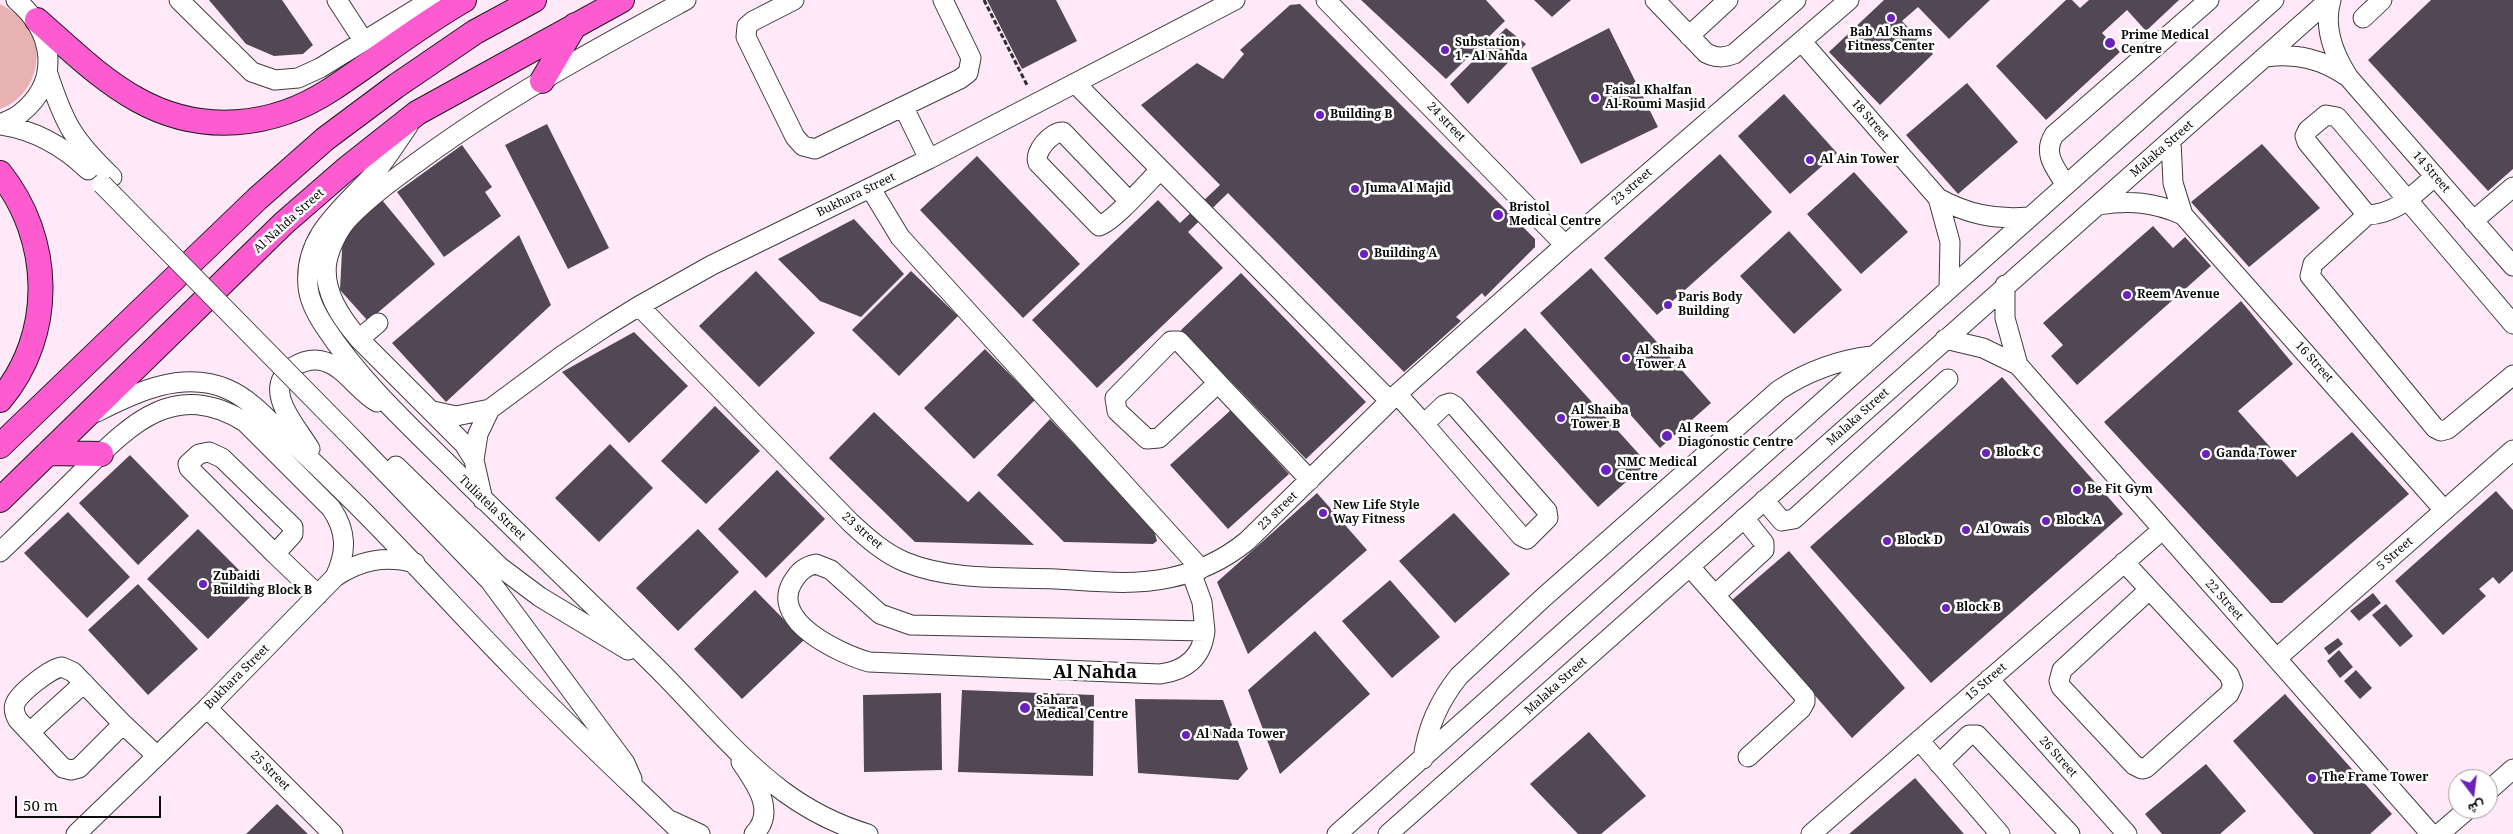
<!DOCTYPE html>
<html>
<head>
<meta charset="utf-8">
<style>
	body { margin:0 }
	#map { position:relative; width:2513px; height:834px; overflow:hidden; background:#ffe9f8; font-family:"Noto Serif",Vazirmatn,serif }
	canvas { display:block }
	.north { position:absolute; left:2448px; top:769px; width:50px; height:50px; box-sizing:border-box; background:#fff; border:1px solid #9d9d9d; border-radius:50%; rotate:165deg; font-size:14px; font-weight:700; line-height:20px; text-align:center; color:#0b0b0b }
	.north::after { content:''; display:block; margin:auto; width:18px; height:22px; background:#6a21bd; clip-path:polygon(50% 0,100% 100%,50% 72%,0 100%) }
	.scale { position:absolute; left:15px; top:796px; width:146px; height:22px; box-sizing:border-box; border:2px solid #0b0b0b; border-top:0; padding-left:6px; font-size:15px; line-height:18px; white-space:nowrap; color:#0b0b0b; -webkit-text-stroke:4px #fff; paint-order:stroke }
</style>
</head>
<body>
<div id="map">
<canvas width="2513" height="834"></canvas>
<div class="north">ش</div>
<div class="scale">50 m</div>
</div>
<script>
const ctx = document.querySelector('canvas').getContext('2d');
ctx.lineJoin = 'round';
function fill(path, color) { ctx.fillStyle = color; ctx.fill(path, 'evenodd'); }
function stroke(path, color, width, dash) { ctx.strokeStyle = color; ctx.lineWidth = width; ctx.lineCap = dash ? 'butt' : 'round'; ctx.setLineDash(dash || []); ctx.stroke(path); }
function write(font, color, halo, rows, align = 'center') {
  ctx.font = font + ' "Noto Serif",serif'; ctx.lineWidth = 5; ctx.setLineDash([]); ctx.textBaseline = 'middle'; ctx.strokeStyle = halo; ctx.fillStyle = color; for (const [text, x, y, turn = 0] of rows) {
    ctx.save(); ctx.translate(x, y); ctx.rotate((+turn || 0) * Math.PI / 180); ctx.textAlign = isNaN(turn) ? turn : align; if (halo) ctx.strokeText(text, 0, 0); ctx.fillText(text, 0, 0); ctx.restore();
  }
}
fill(new Path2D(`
	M0 4C11 10 20 15 27 26 48 55 33 98 0 109Z`), '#e9b2b2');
fill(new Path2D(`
	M209 0H282L313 45 303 54 274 56 246 44Z
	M987 0H1056L1077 41 1022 69Z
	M1361 0H1486L1505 21 1446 79Z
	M1534 0H1571L1552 17Z
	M1884 0H1990L1949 39 1918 7 1902 21 1933 54 1880 105 1829 52Z
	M2066 0H2072L2080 8 2089 0H2179L2146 31 2127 10 2102 33 2120 52 2046 120 1996 66Z
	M2431 0H2513V169L2488 191 2368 60Z
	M1300 4 1535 239V247L1485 297 1482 293 1456 317 1461 321 1404 372 1228 193 1188 232 1223 268 1097 388 1032 320 1158 200 1180 223 1220 185 1141 105 1197 63 1223 79 1244 54 1240 50 1290 5Z
	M1506 28 1526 44 1468 104 1450 84Z
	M1609 28 1658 127 1581 164 1531 68Z
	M1967 83 2018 142 1958 194 1906 135Z
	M1784 94 1837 153 1790 194 1738 136Z
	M547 124 609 248 568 269 505 145Z
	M2262 144 2320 208 2249 267 2191 202Z
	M462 145 492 187 485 192 501 216 444 257 397 192Z
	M1720 154 1772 212 1657 315 1604 258Z
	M977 156 1080 264 1023 318 920 210Z
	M1854 172 1908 232 1861 274 1807 214Z
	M382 200 435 264 368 321 340 290 343 231Z
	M854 219 904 274 861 317 820 301 778 259Z
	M2153 226 2173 248 2185 237 2211 266 2077 385 2051 356 2063 345 2043 323Z
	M1789 231 1842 290 1794 334 1740 276Z
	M519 235 551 305 446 402 392 343Z
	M1591 268 1711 403 1660 448 1540 313Z
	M756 271 815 333 759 387 699 326Z
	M911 271 958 316 899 376 852 330Z
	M1241 273 1366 402 1306 459 1181 330Z
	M2241 301 2293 364 2238 411 2297 477 2352 432 2409 494 2282 603H2271L2104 422Z
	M1525 328 1647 463 1598 507 1476 372Z
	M634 332 688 386 629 443 562 372Z
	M985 349 1035 400 974 459 924 408Z
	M2002 377 2123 514 1931 683 1810 547Z
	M715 406 760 451 706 504 661 461Z
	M1231 410 1289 474 1228 529 1170 465Z
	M874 412 968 502 979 491 1034 545 915 542 829 458Z
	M1050 419 1153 527 1157 541 1153 544 1064 542 997 475Z
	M610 444 653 488 599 542 555 498Z
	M130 455 189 516 138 565 79 503Z
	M777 470 825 519 766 578 718 529Z
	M2496 491 2513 510V571L2499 584 2493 577 2479 589 2486 596 2443 635 2395 581Z
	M1317 493 1367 550 1248 654 1217 582Z
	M68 512 130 577 87 618 24 553Z
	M1454 513 1510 574 1455 623 1399 561Z
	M198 529 258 589 208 639 147 579Z
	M698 529 739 572 678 631 636 588Z
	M1789 551 1905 688 1852 738 1732 600Z
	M1390 580 1440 637 1392 678 1342 621Z
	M138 584 198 649 148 695 88 630Z
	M755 590 804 640 742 699 694 649Z
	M2373 593 2381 603 2359 621 2350 611Z
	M2386 604 2413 636 2400 647 2372 615Z
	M1315 631 1370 694 1280 774 1248 690Z
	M2338 638 2343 644 2329 655 2324 648Z
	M2339 650 2353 667 2340 678 2327 661Z
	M2356 670 2372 688 2360 699 2344 681Z
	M962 690 1094 695 1093 776 958 772Z
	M941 693 942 770 864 772 863 695Z
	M2285 694 2392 814 2370 834H2314L2233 741Z
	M1135 699 1223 700 1248 769 1238 780 1138 773Z
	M1589 732 1646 796 1601 834H1578L1530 784Z
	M2206 764 2246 811 2220 834H2162L2145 814Z
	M1915 778 1964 834H1849Z
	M277 804 308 834H246Z`), '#524754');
const minor = new Path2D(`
	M179 0 252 72 275 80 298 78 320 68 431 0
	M337 0 363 40
	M794 0 753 21 747 26 746 37 795 137 803 146 815 149 960 79 968 73 971 58 943 0
	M1326 0 1565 245
	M1655 0 1706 53C1716 58 1723 58 1734 54L1796 0
	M2331 0C2323 27 2334 55 2349 78L2513 266
	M2363 18 2382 0
	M1689 36 1728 0
	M1802 42 1938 198C1967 214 1995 220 2029 217
	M2266 57C2297 53 2322 59 2348 77
	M47 71C64 123 72 139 112 177
	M1075 83 1390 401
	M904 108 929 159
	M0 124C7 121 15 118 21 113 62 80 53 31 16 0
	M0 125C35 130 63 146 88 170
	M408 126C397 142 386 160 373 175 344 207 303 236 308 286 309 301 317 315 325 327 357 376 402 419 444 460 514 530 586 598 657 668 699 710 736 756 784 792 810 811 838 825 868 834
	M2171 141 2173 183 2183 215 2444 510
	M2066 185C2056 169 2042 154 2054 135L2209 0
	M871 189 900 237 1201 569
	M1938 198 1950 242 1949 288
	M1129 201 1063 132C1052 131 1033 152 1038 163L1099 226C1114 221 1147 183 1160 170
	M2098 205C2130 200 2154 202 2183 215
	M2367 215C2396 214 2414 195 2435 176
	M2473 221 2513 187
	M2005 285V318L2018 365 2431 834
	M639 306 850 522C867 538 884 553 905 562 952 581 1006 577 1056 579 1093 581 1132 586 1169 578 1198 572 1225 559 1247 541L1397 394 1565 245 1849 0
	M2513 324 2337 117 2326 115 2308 130 2305 136 2307 142 2367 215 2313 264 2310 276 2435 428 2441 431 2448 429 2513 375
	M359 339 378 323
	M1945 339 1983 348 2018 365
	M1171 341H1179L1218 383 1159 438 1147 439 1117 411 1115 398Z
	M1218 383 1310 480
	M1397 394 1424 424
	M1450 403 1455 406 1547 511 1548 518 1527 539 1521 536 1424 424 1444 405Z
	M433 411 456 416 490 409 563 355 605 327 639 306 712 265 929 159 1235 0
	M97 412C136 392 183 370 227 389 248 398 265 416 281 432 307 456 332 480 357 505 410 558 460 614 513 668 567 725 626 779 683 834
	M355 441 490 581 625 763 632 779
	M310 449C297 426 260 390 293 367 303 361 315 358 326 362 345 368 359 392 377 402
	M209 452 222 458 293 527V534L275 554 189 468 188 464 199 454Z
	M474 460 478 434 490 409
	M396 466 500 567 540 597 628 650
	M483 500 474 460 464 444 359 339C341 318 322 291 327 261 330 247 339 228 349 218 371 195 397 177 423 158 505 98 596 49 686 0
	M1764 500 1782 521 1794 519 1948 379
	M0 552C26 527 53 501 79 475 128 427 173 377 245 422L331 508C347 531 347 552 335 577
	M275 554 318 595
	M2124 562 2229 675 2233 685 2229 694 2146 768 2142 769 2134 765 2061 687 2059 681 2062 670 2149 590
	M816 564 831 570 880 614 911 625 1205 631C1202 658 1185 671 1160 674L869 662C841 654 770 622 792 583 798 573 804 566 816 564Z
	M1690 567 1805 697V702L1801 709 1748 757
	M1191 572 1202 602 1205 631
	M1715 595 1764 550V543L1744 518
	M2277 658 2513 450
	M62 667 73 672 123 724 79 768 71 770 63 768 18 720C15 715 13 710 15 704 19 693 51 668 62 667Z
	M1989 679 2127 834
	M207 708 333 834
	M123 724 157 756
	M30 732 84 683
	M1919 740 2000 834
	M1423 759C1427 727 1439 701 1459 676L1544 597 1779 390C1808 371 1837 360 1872 356
	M741 762C755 783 777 811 754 834
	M1939 764 1969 735H1977L2070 834
	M2488 791 2513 769
	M672 821 700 834
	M76 834 207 708 335 577C360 560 385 555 415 563
	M1337 834 2274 0
	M1388 834 2329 0
	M1811 834 2162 530
	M2439 834 2468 809`);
const major = new Path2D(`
	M37 20C69 48 100 79 138 100 201 135 273 128 332 89 376 60 417 27 464 0
	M542 81 575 25
	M0 173C52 238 56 334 0 400
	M0 446 257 199 325 139 396 86 475 32 534 0
	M48 453 101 454
	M0 500 284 223 345 170 417 113 622 0`);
stroke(minor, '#3e3e3e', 21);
stroke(major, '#1c1c1c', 26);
stroke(new Path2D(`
	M984 0 1028 87`), '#2d2d2d', 3, [5, 2.5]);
stroke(minor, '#fff', 19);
stroke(major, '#fc5cd0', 24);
const minorBridge = new Path2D(`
	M102 184 355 441`);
stroke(minorBridge, '#3e3e3e', 21, []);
stroke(minorBridge, '#fff', 19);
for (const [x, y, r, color] of [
	[1891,18,5,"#6a21bd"],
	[2110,43,6,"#6a21bd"],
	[1445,50,5,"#6a21bd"],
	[1595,98,5,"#6a21bd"],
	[1320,115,5,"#6a21bd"],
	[1810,160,5,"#6a21bd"],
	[1355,189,5,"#6a21bd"],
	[1498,215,6,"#6a21bd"],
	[1364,254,5,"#6a21bd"],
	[2127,295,5,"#6a21bd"],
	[1668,305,5,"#6a21bd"],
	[1626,358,5,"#6a21bd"],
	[1561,418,5,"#6a21bd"],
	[1667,436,6,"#6a21bd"],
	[1986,453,5,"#6a21bd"],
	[2206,454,5,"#6a21bd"],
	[1606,470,6,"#6a21bd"],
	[2077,490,5,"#6a21bd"],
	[1323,513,5,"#6a21bd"],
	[2046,521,5,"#6a21bd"],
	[1966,530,5,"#6a21bd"],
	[1887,541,5,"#6a21bd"],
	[203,584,5,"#6a21bd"],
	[1946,608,5,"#6a21bd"],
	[1025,708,6,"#6a21bd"],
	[1186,735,5,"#6a21bd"],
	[2312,778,5,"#6a21bd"]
]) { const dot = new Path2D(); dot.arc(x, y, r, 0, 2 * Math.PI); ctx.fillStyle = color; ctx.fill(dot); stroke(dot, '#fff', 2); }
write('bold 12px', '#0b0b0b', '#fff', [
	["Bab Al Shams",1891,33,"center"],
	["Fitness Center",1891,47,"center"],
	["Prime Medical",2121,36],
	["Centre",2121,50],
	["Substation",1455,43],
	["1 - Al Nahda",1455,57],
	["Faisal Khalfan",1605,91],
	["Al-Roumi Masjid",1605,105],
	["Building B",1330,115],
	["Al Ain Tower",1820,160],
	["Juma Al Majid",1365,189],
	["Bristol",1509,208],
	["Medical Centre",1509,222],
	["Building A",1374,254],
	["Reem Avenue",2137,295],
	["Paris Body",1678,298],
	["Building",1678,312],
	["Al Shaiba",1636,351],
	["Tower A",1636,365],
	["Al Shaiba",1571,411],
	["Tower B",1571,425],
	["Al Reem",1678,429],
	["Diagonostic Centre",1678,443],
	["Block C",1996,453],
	["Ganda Tower",2216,454],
	["NMC Medical",1617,463],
	["Centre",1617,477],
	["Be Fit Gym",2087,490],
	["New Life Style",1333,506],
	["Way Fitness",1333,520],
	["Block A",2056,521],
	["Al Owais",1976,530],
	["Block D",1897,541],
	["Zubaidi",213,577],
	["Building Block B",213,591],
	["Block B",1956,608],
	["Sahara",1036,701],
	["Medical Centre",1036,715],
	["Al Nada Tower",1196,735],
	["The Frame Tower",2322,778]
], 'left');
write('12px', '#0b0b0b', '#fff', [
	["18 Street",1870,120,49],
	["24 street",1446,122,46],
	["Malaka Street",2162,149,-41],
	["14 Street",2431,172,49],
	["23 street",1632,187,-41],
	["Bukhara Street",856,195,-26],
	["Al Nahda Street",289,221,-42],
	["16 Street",2314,362,48],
	["Malaka Street",1858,417,-42],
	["Tuliatela Street",492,508,44],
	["23 street",1278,511,-44],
	["23 street",862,531,41],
	["5 Street",2395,554,-41],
	["22 Street",2224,600,48],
	["Bukhara Street",237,677,-45],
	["15 Street",1986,682,-41],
	["Malaka Street",1556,686,-42],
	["26 Street",2058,757,48],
	["25 Street",270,771,45]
]);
write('bold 18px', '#0b0b0b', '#fff', [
	["Al Nahda",1095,673]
]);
</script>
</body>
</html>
